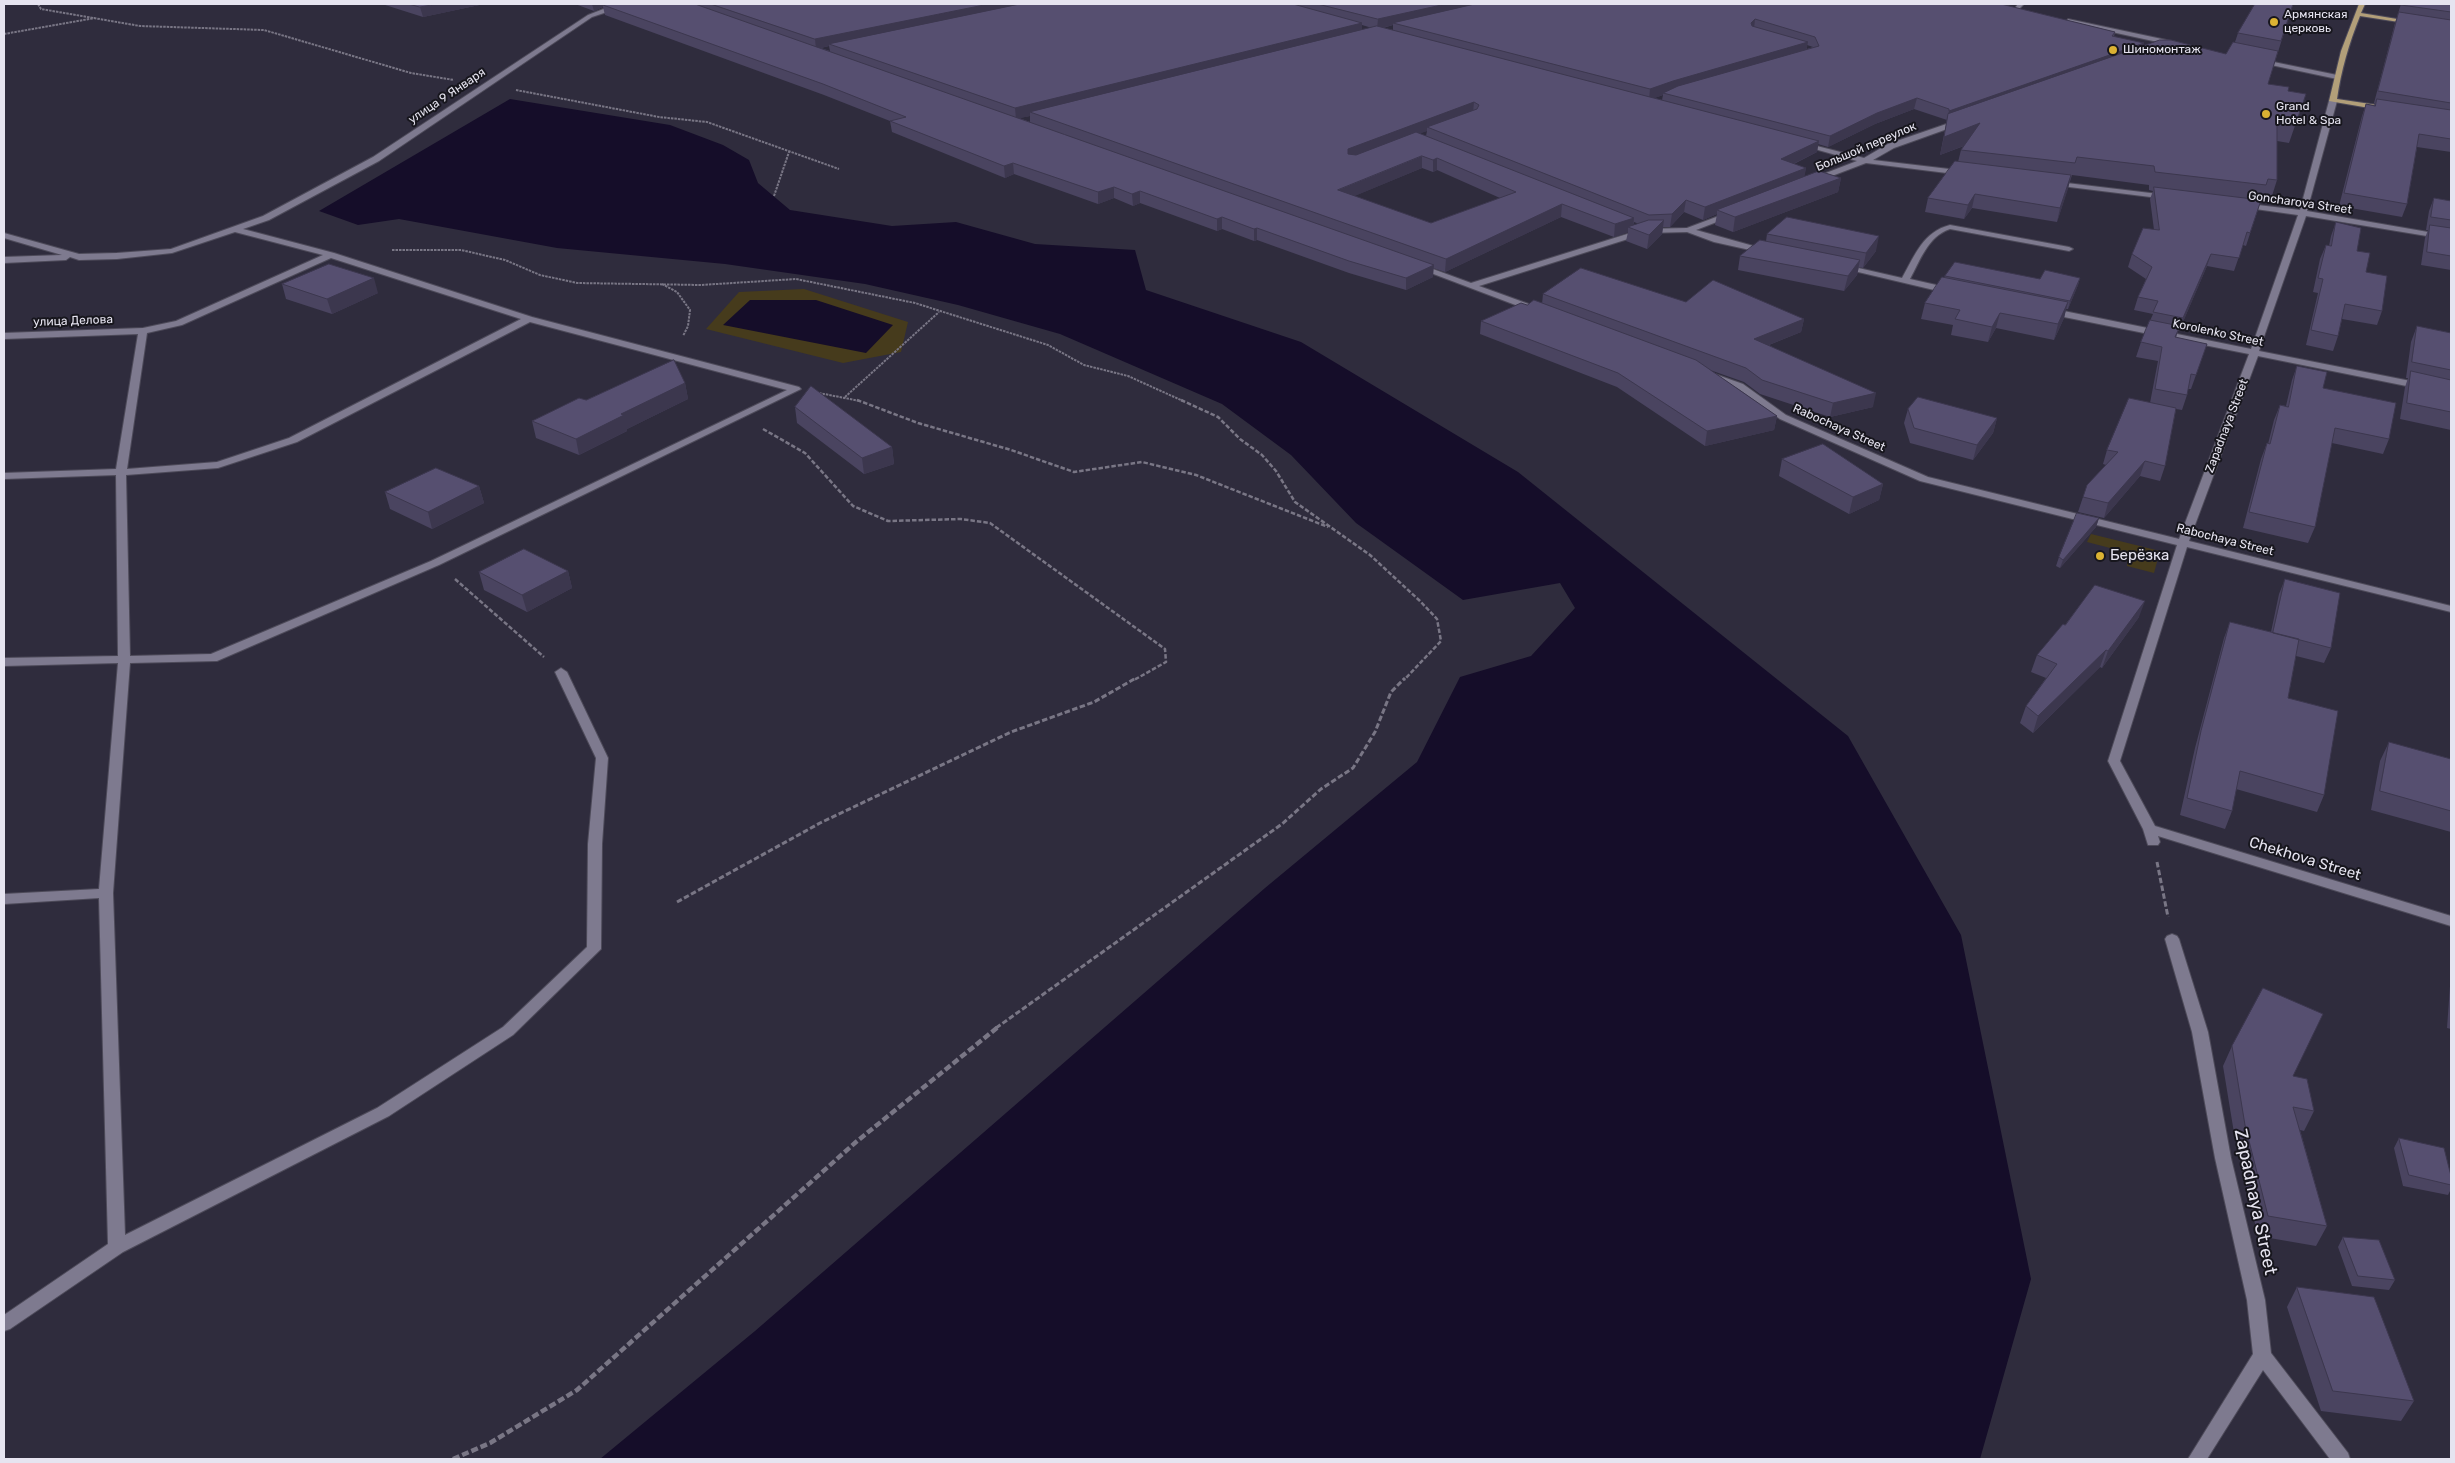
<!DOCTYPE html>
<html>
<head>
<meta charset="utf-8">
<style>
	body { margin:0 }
	#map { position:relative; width:2455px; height:1463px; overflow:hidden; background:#2f2c3d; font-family:Rubik,sans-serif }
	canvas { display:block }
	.frame { position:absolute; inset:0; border:5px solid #e6e4f0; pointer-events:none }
</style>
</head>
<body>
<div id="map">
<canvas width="2455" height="1463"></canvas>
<div class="frame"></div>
</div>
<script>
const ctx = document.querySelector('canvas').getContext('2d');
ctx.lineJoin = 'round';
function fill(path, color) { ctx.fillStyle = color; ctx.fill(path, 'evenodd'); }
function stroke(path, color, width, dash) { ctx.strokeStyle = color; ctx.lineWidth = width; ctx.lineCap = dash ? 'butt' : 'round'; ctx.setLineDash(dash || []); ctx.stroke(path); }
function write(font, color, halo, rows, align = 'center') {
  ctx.font = font + ' Rubik,sans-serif'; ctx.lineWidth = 4; ctx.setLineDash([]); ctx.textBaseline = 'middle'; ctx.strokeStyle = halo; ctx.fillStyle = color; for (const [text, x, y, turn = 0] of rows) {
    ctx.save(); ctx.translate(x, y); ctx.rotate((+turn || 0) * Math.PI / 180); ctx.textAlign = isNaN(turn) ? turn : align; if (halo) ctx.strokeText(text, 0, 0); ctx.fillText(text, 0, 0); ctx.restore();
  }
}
fill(new Path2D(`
	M804 289 908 322 901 352 843 363 706 329 739 292Z
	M2091 534 2160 551 2154 573 2127 566V560L2114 549 2087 542Z`), '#463b1c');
fill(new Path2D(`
	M510 99 670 125 723 145 749 160 758 183 790 210 892 226 956 222 1035 244 1135 250 1146 290 1301 342 1518 472 1848 736 1961 935 2031 1279 1980 1459H600L755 1331 1265 888 1417 762 1460 677 1531 656 1575 608 1560 583 1463 600 1356 523 1291 455 1222 404 1060 334 958 305 865 284 725 264 557 248 399 219 358 225 319 211Z
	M750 300H816L893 325 866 353 723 325Z`), '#150d29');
const minor = new Path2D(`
	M634 4H647L607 12 592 17 379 161 269 220 243 229 334 253 532 317 799 387 801 389 439 565 217 661 130 663 113 893 125 1235 377 1108 503 1027 587 947 588 844 596 758 555 672 561 668 567 672 608 758 602 844 601 949 513 1035 389 1116 123 1252 10 1329 4 1331V1315L108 1244 99 898 4 904V894L99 889 118 663 4 666V658L118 656 116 475 4 479V473L116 469 138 334 4 339V333L143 328 176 321 323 255 235 232 172 253 117 259 79 260 70 257 66 260 4 263V257L62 255 4 238V233L79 254 117 253 171 249 263 216 373 157 588 15 606 8ZM331 258 521 319 289 438 217 462 127 469 147 333 182 325ZM530 322 787 390 431 561 211 654 130 656 126 475 218 468 297 442Z
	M2018 4H2024L2017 11H2013Z
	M2068 19 2176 42 2179 44 2176 46 2066 22Z
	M2259 59 2337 75 2340 77 2337 79 2257 62 2256 61Z
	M2333 99 2337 101 2307 211 2451 236V240L2306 216 2259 351 2451 389V395L2258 356 2189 541 2451 606V612L2187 547 2120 761 2155 826 2451 916V926L2158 836 2160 842 2158 845H2148L2143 829 2108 761 2177 545 1920 481 1780 419 1737 388 1707 376 1712 373 1743 384 1786 415 1928 477 2179 539 2249 354 2049 314 2045 311 2049 308 2251 349 2298 215 2241 207 2237 205 2241 203 2300 210 2329 101Z
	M1961 119 1965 121 1964 123 1894 148 1873 160 1966 171 1967 173 1963 175 1866 163 1816 182 1812 180 1813 178 1857 161 1797 144 1801 142 1864 158 1888 144Z
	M2050 181 2167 195 2171 197 2167 199 2053 185 2049 183Z
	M1732 211H1735V215L1696 230 1768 250V254L1714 242 1687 232 1647 233 1479 286 1537 307V311L1534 312 1415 267 1422 265 1471 283 1643 229 1687 228Z
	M1950 225 2069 247 2073 249 2069 251 1950 229C1928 236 1920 261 1910 279L1954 289V293L1951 294 1837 267 1841 264 1902 278C1915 255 1923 232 1950 225Z
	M2172 934 2177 936 2179 939 2208 1032 2231 1158 2265 1300 2271 1353 2348 1453 2350 1459H2330L2263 1370 2207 1459H2188L2253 1354 2247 1300 2215 1158 2192 1032 2165 939 2167 936Z`);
const major = new Path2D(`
	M2359 4H2365L2361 13 2415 22 2412 24 2360 16C2349 43 2341 71 2337 99L2384 106 2385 108 2381 110 2329 101 2341 51Z`);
stroke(minor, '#4d4a59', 2);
stroke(major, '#4d4a59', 2);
stroke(new Path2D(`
	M38 4 41 9 140 26 264 30 411 73 454 80
	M4 34 95 18
	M516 90 659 117 707 122 839 169
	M774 196 789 152
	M392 250H461L505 260 540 275 577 283 701 285 796 279 915 303 1048 345 1084 365 1128 376 1183 401
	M662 284 677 292 690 310 688 326 683 336
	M819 393 860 401
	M845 397 939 312`), '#797685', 2, [2.5, 1]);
stroke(new Path2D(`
	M857 400 918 423 1011 450 1074 472 1142 462 1196 475 1328 527
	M1181 400 1218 417 1240 439 1262 455 1276 471 1295 502 1370 555 1420 601 1437 619 1441 641 1404 680
	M763 429 805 453 853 506 888 521 961 519 990 523 1165 649 1166 662 1134 680
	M455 579 544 657`), '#797685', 2.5, [4.5, 2]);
stroke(new Path2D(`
	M2157 862 2168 917
	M677 902 820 823 1011 732 1094 702 1136 678
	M996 1028 1282 824 1321 789 1353 768 1375 732 1391 692 1405 678`), '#797685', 3, [5.5, 2.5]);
stroke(new Path2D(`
	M453 1459 490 1443 577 1390 856 1142 998 1027`), '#797685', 4.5, [7, 3]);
fill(minor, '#7e7a8f');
fill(major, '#b29f79');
fill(new Path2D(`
	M382 4H484L423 17Z
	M575 4H2001L2115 32 2114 37 2143 46 2226 54 2235 42 2238 33 2293 4 2268 84 2288 91 2306 94 2289 143 2277 141V180L2271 199 2262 197 2246 246 2243 245 2234 271 2207 266 2179 331H2178L2176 338 2207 344 2191 389H2188L2187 395 2182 410 2176 409 2165 466 2160 481 2140 476 2104 518 2078 512 2083 497 2106 465 2103 464 2107 450 2150 403 2158 361 2136 357 2141 342 2153 314 2134 310 2138 297 2146 279 2128 267 2132 254 2154 230 2150 199 2153 191 2149 190V185L2072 175 2057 222 1972 208 1964 219 1925 212 1928 198 1958 162 1961 150 1964 146 1940 155 1947 120 1914 109 1875 124 1828 147 1818 144 1817 152 1794 164 1806 168 1804 176 1841 178 1838 192 1733 232 1715 225 1717 214 1703 220 1684 212 1670 227H1663L1662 234 1647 249 1626 241 1628 232 1614 237 1561 217 1445 272 1433 268V277L1406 290 1349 273 1257 240 1254 241 1222 229 1217 231 1140 203 1133 206 1114 198 1098 204 1014 174 1005 178 892 132 890 121 824 95 605 15 603 7 594 11ZM1362 25 1372 28 1362 30ZM1393 25V30L1383 28ZM1807 45 1813 47 1807 49ZM829 46 830 51 821 48ZM1663 95 1662 100 1654 98ZM1030 116V122L1019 118ZM1427 131 1426 136 1419 134 1423 132ZM1422 168 1433 172 1437 170 1500 198 1431 223 1354 196ZM1634 222 1639 224 1633 226Z
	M2401 4H2451V152L2417 147 2407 204 2402 217 2339 206 2362 116 2366 104 2374 105 2375 103H2374L2395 23Z
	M2434 198 2451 201V270L2421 265 2425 238 2428 230H2426L2429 211Z
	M2336 222 2357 251 2382 311 2377 325 2342 319 2338 336 2333 351 2306 345 2318 293 2313 292 2320 259 2326 245 2329 246 2331 236Z
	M1767 234 1876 251 1863 268 1859 267 1857 275 1844 291 1738 270 1740 256 1766 241Z
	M1945 276 2040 279 2080 278 2078 285 2068 309H2066L2064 318 2054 340 1996 328 1988 342 1951 335 1953 325 1921 319 1925 303Z
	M282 284 378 293 332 314 286 299Z
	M1543 294 1686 302 1804 319 1801 332 1769 345 1873 407 1830 417 1760 394 1744 382 1710 370 1777 416 1774 430 1705 446 1617 387 1480 334 1481 321 1527 305 1542 304Z
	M2417 326 2451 333V430L2400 419 2405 387 2408 378H2406L2411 342Z
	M2297 366 2323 388 2389 439 2383 454 2332 443 2315 527 2308 543 2243 528 2261 459 2267 443 2268 444 2274 420 2280 405 2286 406 2292 380Z
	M685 383 688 399 627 429V431L579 455 536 438 532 421 586 400Z
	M795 407 892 447 894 464 864 474 797 423Z
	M1908 409 1997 418 1993 433 1973 460 1910 443 1904 423Z
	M1782 459 1883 484 1879 500 1849 514 1779 476Z
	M479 486 484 503 432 529 390 509 385 492Z
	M2099 518 2096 527 2060 568 2056 566 2059 557Z
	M568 571 572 588 527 612 484 590 479 572Z
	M2285 579 2331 648 2324 663 2296 656 2288 698 2324 795 2317 812 2236 789 2232 811 2225 829 2180 815 2195 748 2224 638 2230 622 2271 632 2279 594Z
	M2139 617 2102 668 2100 667 2033 733 2020 723 2026 706 2046 678 2031 672 2037 655 2065 625Z
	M2389 742 2451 781V832L2371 810 2380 761Z
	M2451 972V1029L2447 1028Z
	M2232 1046 2293 1076 2314 1111 2304 1131 2300 1130 2327 1226 2316 1246 2258 1236 2236 1145 2223 1066Z
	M2399 1138 2451 1176V1189L2448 1195 2403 1186 2394 1148Z
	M2343 1237 2395 1280 2389 1290 2352 1286 2338 1247Z
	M2297 1287 2414 1401 2401 1421 2321 1411 2287 1307Z`), '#4a4460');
fill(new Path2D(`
	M437 4H484L423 17 420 7Z
	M592 4H630L603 5V7L594 11Z
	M989 4H1038L829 44V46L816 49 815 39Z
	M1446 4H1489L1393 23V25L1377 29 1378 19Z
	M1755 19 1754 29 1751 23Z
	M1362 23V33L1030 112V116L1016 119 1015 108Z
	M1808 42 1806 53 1663 93V95L1649 100 1650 89 1673 81Z
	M2144 43 2141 53 1946 122 1949 111Z
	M1917 98 1914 109 1875 124 1828 147 1830 136 1877 113Z
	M1474 102 1473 113 1427 127V131L1347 161 1348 149Z
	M1980 123 1976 141 1940 155 1944 137Z
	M1819 141 1817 152 1779 171 1781 159Z
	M1422 156V168L1338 203V190Z
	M1437 158V170L1433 172V160Z
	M1013 163 1014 174 1005 178 1004 166Z
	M1806 168 1804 180 1717 210V214L1703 220 1705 207Z
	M2071 175 2068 189 2057 222 2060 208Z
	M1841 178 1838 192 1733 232 1735 217Z
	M1114 187V198L1098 204V192Z
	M1140 191V203L1133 206 1132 194Z
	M1975 194 1972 208 1964 219 1968 205Z
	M1686 200 1684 212 1670 227 1672 214Z
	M1562 204 1561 217 1445 272 1446 259Z
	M1222 217V229L1217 231V219Z
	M1634 218 1633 229 1628 227V232L1614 237 1615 224Z
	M1664 220 1662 234 1647 249 1649 235Z
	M1257 228V240L1254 241V229Z
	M1879 236 1876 251 1863 268 1866 253Z
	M2211 254 2207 266 2179 331 2183 318Z
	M1860 260 1857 275 1844 291 1848 276Z
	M1434 265 1433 277 1406 290V278Z
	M374 278 378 293 332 314 327 299Z
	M2080 278 2078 285 2068 309 2070 301Z
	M2068 302 2064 318 2054 340 2058 324Z
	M2000 313 1996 328 1988 342 1992 327Z
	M1804 319 1801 332 1751 352 1754 339Z
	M685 383 688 399 627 429V431L579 455 576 439 621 414Z
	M1876 393 1873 407 1830 417 1833 403Z
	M1777 416 1774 430 1705 446 1707 431Z
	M1997 418 1993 433 1973 460 1977 445Z
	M892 447 894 464 864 474 862 458Z
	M2145 461 2140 476 2104 518 2108 503Z
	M1883 484 1879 500 1849 514 1853 497Z
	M479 486 484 503 432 529 428 512Z
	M2099 518 2096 527 2060 568 2063 560Z
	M568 571 572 588 527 612 522 595Z
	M2145 601 2139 617 2102 668 2108 651Z
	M2106 650 2100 667 2033 733 2038 716Z`), '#3c374e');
const building = new Path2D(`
	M409 4H437L420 7Z
	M608 4H695L1434 265 1406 278 1349 261 1257 228 1254 229 1222 217 1217 219 1140 191 1132 194 1114 187 1098 192 1013 163 1004 166 890 121 906 117 823 84 603 5Z
	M711 4H989L815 39Z
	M1020 4H1293L1362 23 1015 108 829 44Z
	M1318 4H1446L1378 19Z
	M1475 4H2001L2115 32 2112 36 2144 43 1949 111V109L1917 98 1877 113 1830 136 1663 93 1678 86 1819 46 1815 37 1755 19 1751 23 1752 26 1808 42 1673 81 1650 89 1393 23Z
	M2255 4H2293L2281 41 2238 33Z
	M2402 4H2451V12L2401 5Z
	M2399 12 2451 20V103L2378 91Z
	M1377 26 1819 141 1781 159 1806 168 1705 207 1686 200 1672 214 1649 215 1427 127 1477 109 1479 105 1474 102 1348 149V154L1356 155 1416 132 1634 218 1615 224 1562 204 1446 259 1030 112ZM1422 156 1433 160 1437 158 1516 192 1431 223 1338 190Z
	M2160 40H2171L2226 54 2233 42 2278 51 2268 84 2289 87 2288 91 2306 94 2295 126 2277 123V180L2268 179 2266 185 2155 172 2154 166 2077 157 2075 163 1961 150 1980 123 1944 137 1948 114Z
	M2377 99 2451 110V139L2419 134 2407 204 2344 193 2366 104 2375 106Z
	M1955 161 2071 175 2060 208 1975 194 1968 205 1928 198Z
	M1819 171 1841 178 1735 217 1717 210Z
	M2154 187 2261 200 2250 233 2247 232 2239 258 2211 254 2183 318 2153 312 2158 301 2138 297 2152 267 2132 254 2143 228 2159 230Z
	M2434 198 2451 201V220L2431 217Z
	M1787 217 1879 236 1866 253 1767 234Z
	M1649 220H1664L1649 235 1628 227Z
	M2336 222 2361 228 2357 251 2370 253 2366 272 2387 276 2382 311 2345 304 2338 336 2311 330 2323 279 2318 278 2326 245 2331 246Z
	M2430 225 2451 228V256L2427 252Z
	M1760 240 1860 260 1848 276 1740 256Z
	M1955 262 2040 279 2045 270 2080 278 2070 301 1945 276Z
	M329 264 374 278 327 299 282 284Z
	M1581 268 1686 302 1713 280 1804 319 1754 339 1876 393 1833 403 1762 380 1746 368 1543 294Z
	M1942 277 2068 302 2058 324 2000 313 1992 327 1955 319 1960 310 1925 303Z
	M1534 300 1696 360 1777 416 1707 431 1618 373 1481 321 1521 303 1527 305Z
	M2150 320 2180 326 2175 337 2207 344 2196 375 2191 374 2187 395 2155 389 2162 347 2141 342Z
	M2417 326 2451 333V370L2412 362Z
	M674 360 685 383 621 414 624 415 576 439 532 421 579 398 586 400Z
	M2297 366 2327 372 2323 388 2396 403 2389 439 2335 428 2315 527 2249 512 2267 443 2270 444 2280 405 2288 407Z
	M2411 371 2451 380V412L2407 403Z
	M811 386 892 447 862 458 795 407Z
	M1918 397 1997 418 1977 445 1914 428 1908 409Z
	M2129 398 2176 408 2165 466 2145 461 2108 503 2083 497 2087 485 2118 452 2107 450Z
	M1823 444 1883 484 1853 497 1782 459Z
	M436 468 479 486 428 512 385 492Z
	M2077 513 2099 518 2063 560 2059 557Z
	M524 549 568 571 522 595 479 572Z
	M2285 579 2340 593 2331 648 2273 633Z
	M2095 585 2145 601 2108 651 2106 650 2038 716 2026 706 2057 664 2037 655 2063 624 2065 625Z
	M2230 622 2299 639 2288 698 2338 711 2324 795 2240 771 2232 811 2187 798 2201 731Z
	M2389 742 2451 759V811L2380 791Z
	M2263 988 2323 1014 2293 1076 2307 1079 2314 1111 2293 1107 2327 1226 2268 1216 2245 1125 2232 1046Z
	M2399 1138 2444 1148 2451 1176V1185L2409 1175Z
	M2343 1237 2379 1240 2395 1280 2358 1276Z
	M2297 1287 2374 1297 2414 1401 2333 1391Z`);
fill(building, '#564f70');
stroke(building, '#3c374e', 1);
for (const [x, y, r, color] of [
	[2274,22,5,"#dbb233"],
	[2113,50,5,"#dbb233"],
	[2266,114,5,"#dbb233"],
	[2100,556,5,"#dbb233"]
]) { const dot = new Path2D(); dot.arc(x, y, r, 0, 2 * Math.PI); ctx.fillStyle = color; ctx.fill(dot); stroke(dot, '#17161d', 2); }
write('12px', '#e6e4f0', '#17161d', [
	["Армянская",2284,15],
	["церковь",2284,29],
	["Шиномонтаж",2123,50],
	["Grand",2276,107],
	["Hotel & Spa",2276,121]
], 'left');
write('12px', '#e6e4f0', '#17161d', [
	["улица 9 Января",447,96,-34],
	["Большой переулок",1866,147,-23],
	["Goncharova Street",2300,203,8],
	["улица Делова",73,321,-2],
	["Korolenko Street",2218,333,12],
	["Zapadnaya Street",2227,426,-69],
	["Rabochaya Street",1839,428,24],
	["Rabochaya Street",2225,540,14]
]);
write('15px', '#e6e4f0', '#17161d', [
	["Берёзка",2110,556]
], 'left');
write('15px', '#e6e4f0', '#17161d', [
	["Chekhova Street",2305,859,17]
]);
write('18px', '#e6e4f0', '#17161d', [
	["Zapadnaya Street",2255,1202,78]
]);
</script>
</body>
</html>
